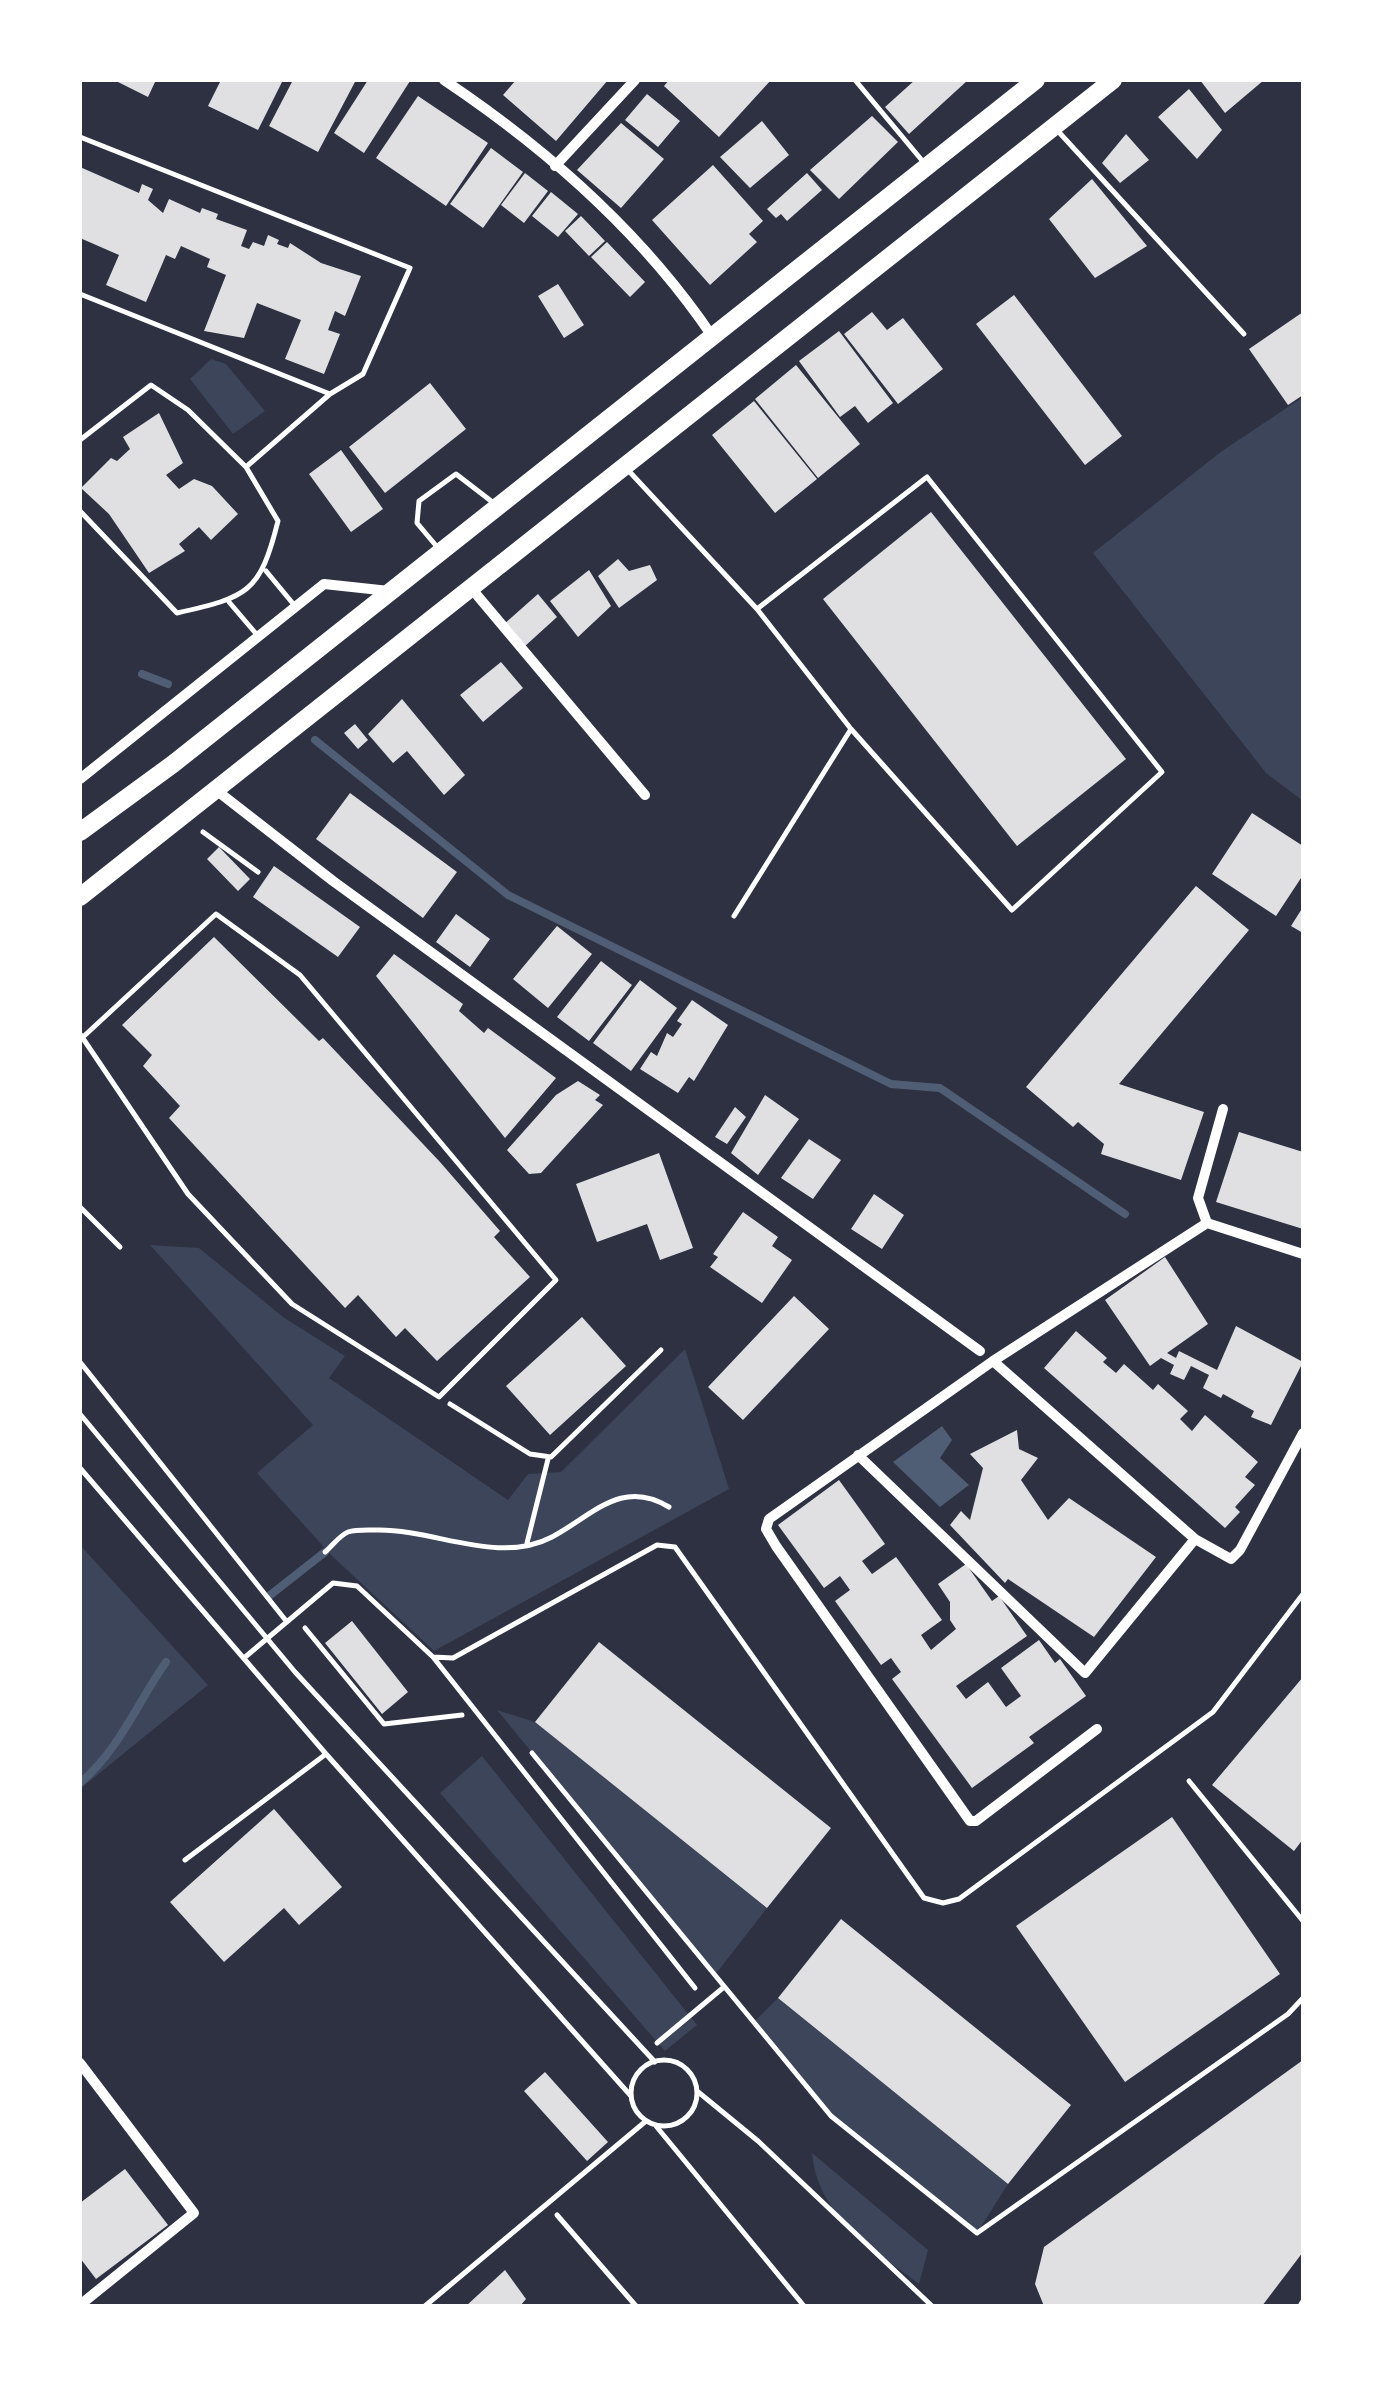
<!DOCTYPE html>
<html>
<head>
<meta charset="utf-8">
<style>
	body { margin:0 }
	#map { position:relative; width:1383px; height:2386px; overflow:hidden; background:#2d3142; font-family:Figtree,sans-serif }
	canvas { display:block }
	.frame { position:absolute; inset:0; border:82px solid #fff; pointer-events:none }
</style>
</head>
<body>
<div id="map">
<canvas width="1383" height="2386"></canvas>
<div class="frame"></div>
</div>
<script>
const ctx = document.querySelector('canvas').getContext('2d');
ctx.lineJoin = 'round';
function fill(path, color) { ctx.fillStyle = color; ctx.fill(path, 'evenodd'); }
function stroke(path, color, width, dash) { ctx.strokeStyle = color; ctx.lineWidth = width; ctx.lineCap = dash ? 'butt' : 'round'; ctx.setLineDash(dash || []); ctx.stroke(path); }
fill(new Path2D(`
	M211 359 226 364 265 411 233 434 190 379Z
	M1303 397V801L1266 773 1093 553 1222 451Z
	M150 1245 199 1248 283 1317 345 1356 329 1378 508 1500 528 1474 561 1472 685 1349 729 1489 434 1651 331 1555 257 1473 313 1425Z
	M80 1545 208 1685 80 1789Z
	M497 1710 535 1722 767 1908 715 1975Z
	M482 1756 697 2025 665 2051 440 1793Z
	M778 1998 1008 2184 977 2233 831 2116 754 2022Z
	M812 2153 928 2250 919 2284C873 2249 817 2215 812 2153Z`), '#3c4559');
fill(new Path2D(`
	M942 1426 952 1440 940 1458 969 1485 940 1507 893 1462Z`), '#4f5d75');
stroke(new Path2D(`
	M142 674 168 684
	M315 740 508 895 891 1084 940 1088 1125 1214
	M269 1596 325 1552
	M80 1783C120 1749 137 1703 166 1662`), '#4f5d75', 8);
fill(new Path2D(`
	M114 80H156L148 97Z
	M221 80H283L258 130 208 106Z
	M293 80H356L318 152 269 126Z
	M368 80 410 81 364 153 334 133Z
	M516 80H608L556 141 503 95Z
	M669 80H771L719 137 664 86Z
	M915 80H968L909 134 885 107Z
	M1200 80H1264L1225 113Z
	M1189 89 1222 130 1197 159 1158 117Z
	M647 94 680 121 658 147 625 120Z
	M418 96 488 143 446 206 376 158Z
	M872 116 898 142 839 199 810 170Z
	M762 121 789 155 750 188 720 157Z
	M621 123 664 159 621 208 577 170Z
	M1126 134 1149 160 1120 183 1102 163Z
	M491 148 523 172 483 228 450 204Z
	M713 165 763 221 749 234 757 242 710 285 652 220Z
	M80 167 139 193 142 184 153 189 148 200 163 213 169 199 200 213 202 208 218 214 216 219 247 230 241 246 249 249 253 242 264 246 268 235 279 240 277 244 288 248 290 243 321 263 361 276 345 316 335 311 328 330 340 334 324 374 285 359 301 320 257 303 244 338 204 331 226 275 207 267 210 259 181 246 175 259 166 255 146 302 106 285 119 255 80 238Z
	M525 173 548 191 524 223 501 205Z
	M807 173 822 190 787 221 781 214 776 218 767 209Z
	M1092 179 1147 246 1095 278 1049 219Z
	M551 192 578 214 558 237 532 216Z
	M581 216 605 241 589 256 565 231Z
	M607 242 645 282 630 297 591 257Z
	M558 284 584 325 564 338 538 296Z
	M1014 295 1122 436 1085 465 976 324Z
	M872 312 887 330 903 318 943 369 898 404 844 334Z
	M1303 312V395L1288 405 1249 349Z
	M839 331 893 403 868 423 855 406 840 417 799 361Z
	M796 365 860 444 818 478 755 399Z
	M430 383 466 429 385 493 349 447Z
	M754 401 817 479 775 513 712 435Z
	M159 413 183 463 166 475 179 489 194 479 212 486 238 514 211 540 199 527 179 544 185 551 149 573 109 514 81 488 111 458 117 461 130 449 123 437Z
	M341 450 383 509 351 532 309 474Z
	M931 512 1126 759 1017 846 823 599Z
	M618 559 629 571 650 565 657 580 619 608 598 576Z
	M589 570 611 606 578 637 550 601Z
	M538 594 557 617 524 647 503 625Z
	M501 662 523 688 483 722 460 695Z
	M402 699 465 775 444 795 407 751 393 763 368 734Z
	M355 724 368 740 358 749 344 733Z
	M350 793 457 872 423 918 316 839Z
	M1252 813 1303 846V875L1276 916 1212 874Z
	M219 847 250 879 238 891 207 859Z
	M274 866 360 927 338 957 253 897Z
	M1196 886 1249 930 1119 1084 1204 1112 1181 1180 1101 1154 1104 1144 1078 1122 1073 1127 1026 1087Z
	M1303 907V933L1291 926Z
	M456 914 490 939 470 967 436 942Z
	M557 926 592 954 548 1008 513 979Z
	M214 937 319 1041 323 1038 440 1162 500 1231 494 1237 530 1277 437 1361 405 1328 396 1337 358 1295 345 1308 169 1118 180 1106 143 1066 152 1055 122 1025Z
	M394 954 463 1004 459 1011 484 1033 488 1028 556 1078 505 1138 376 976Z
	M601 961 632 985 589 1041 557 1017Z
	M640 980 677 1008 631 1071 593 1043Z
	M692 1000 728 1025 694 1081 689 1077 678 1093 640 1069 651 1052 657 1056 667 1033 673 1037 682 1024 677 1021Z
	M578 1081 600 1095 595 1100 603 1105 541 1173 529 1174 507 1150 556 1095Z
	M765 1095 799 1119 758 1175 731 1153Z
	M735 1107 746 1117 727 1144 715 1137Z
	M1239 1132 1303 1152V1229L1216 1202Z
	M809 1139 841 1160 813 1199 781 1178Z
	M659 1153 693 1248 660 1260 647 1224 597 1242 576 1184Z
	M874 1194 904 1215 882 1249 851 1229Z
	M743 1212 778 1237 772 1246 792 1260 762 1303 710 1267 718 1257 713 1254Z
	M1165 1257 1208 1324 1167 1353 1176 1358 1179 1351 1217 1370 1236 1326 1303 1362 1271 1425 1251 1417 1254 1411 1223 1394 1221 1398 1203 1388 1209 1375 1191 1366 1184 1380 1170 1374 1174 1365 1161 1358 1150 1366 1105 1300Z
	M794 1296 829 1329 743 1420 708 1387Z
	M582 1317 626 1366 550 1435 506 1386Z
	M1076 1331 1107 1358 1103 1362 1116 1373 1124 1364 1153 1390 1158 1384 1188 1411 1180 1419 1192 1431 1205 1415 1258 1462 1245 1477 1255 1485 1235 1507 1240 1512 1225 1528 1044 1368Z
	M1017 1430 1019 1449 1038 1458 1021 1480 1048 1520 1069 1498 1156 1557 1094 1637 1008 1579 1005 1583 950 1525 961 1511 970 1520 983 1468 970 1454Z
	M839 1480 885 1544 862 1561 872 1574 896 1557 942 1620 921 1635 931 1650 956 1629 950 1620V1602L938 1584 966 1564 992 1601 999 1596 1027 1636 956 1686 966 1699 988 1682 1006 1707 1021 1696 1001 1668 1039 1640 1055 1663 1060 1659 1086 1696 1029 1737 1034 1743 972 1788 892 1679 901 1672 891 1658 881 1665 835 1601 850 1590 840 1576 824 1588 778 1525Z
	M352 1621 408 1692 382 1714 325 1643Z
	M599 1642 831 1828 767 1908 535 1722Z
	M1303 1677V1839L1294 1851 1212 1785Z
	M274 1809 342 1887 299 1925 284 1908 224 1962 170 1902Z
	M1172 1817 1280 1974 1125 2082 1016 1926Z
	M841 1919 1071 2105 1008 2184 778 1998Z
	M1303 2060V2252L1262 2306H1044L1035 2284 1044 2247Z
	M545 2072 608 2142 587 2161 524 2091Z
	M125 2169 168 2225 96 2279 80 2258V2203Z
	M505 2270 526 2299 520 2306H466Z`), '#e0e0e3');
stroke(new Path2D(`
	M203 832 258 872
	M450 1404 530 1454 551 1457 661 1350
	M527 1543 548 1459
	M325 1552C331 1547 340 1535 348 1532 356 1529 370 1530 379 1530 436 1530 499 1565 552 1537 593 1515 622 1478 669 1507
	M305 1628 384 1724 462 1715
	M532 1753 831 2116 977 2233 1288 2014 1303 1998
	M1189 1781 1303 1921
	M657 2043 724 1987
	M557 2215 636 2306`), '#fff', 5);
stroke(new Path2D(`
	M855 80 925 164
	M1056 129 1244 334
	M80 137 410 268 363 374 330 394 246 467 278 521C260 593 248 597 177 613L80 511
	M80 294 330 394
	M80 440 151 385 188 410 246 467
	M627 469 757 609 851 729 1012 910 1162 772 927 477 757 609
	M438 548 417 523 419 501 456 474 495 504
	M266 571 295 606
	M229 602 258 636
	M734 916 851 729
	M80 1034 188 1194 292 1304 439 1397 556 1280 300 975 216 914 83 1037
	M80 1207 120 1247
	M80 1362 287 1622
	M80 1414 295 1672 655 2062
	M80 1468 326 1754 631 2096
	M433 1657 695 1988
	M244 1658 333 1583 357 1586 433 1657 453 1658 657 1545 675 1547 924 1898 943 1903 959 1899 1213 1712 1303 1594
	M185 1860 326 1754
	M631 2093a33 33 0 1 1 66 0a33 33 0 1 1-66 0Z
	M697 2091 758 2141 932 2306
	M656 2126 804 2306
	M425 2306 646 2121
	M1300 2306 1303 2301`), '#fff', 5);
stroke(new Path2D(`
	M444 80C547 149 643 234 712 336
	M555 166 635 80
	M471 588 645 795
	M80 779 324 584 389 591
	M216 790 333 881 980 1351
	M1207 1223 1198 1198 1223 1109
	M858 1455 1085 1673 1195 1539 993 1361
	M1195 1539 1231 1559 1240 1550 1303 1433
	M1097 1729 976 1821H970L776 1546 766 1529 769 1519 993 1361 1207 1223 1303 1254
	M80 2063 194 2213 80 2305`), '#fff', 10);
stroke(new Path2D(`
	M80 832 173 764 1036 80
	M80 897 1113 80`), '#fff', 18);
</script>
</body>
</html>
